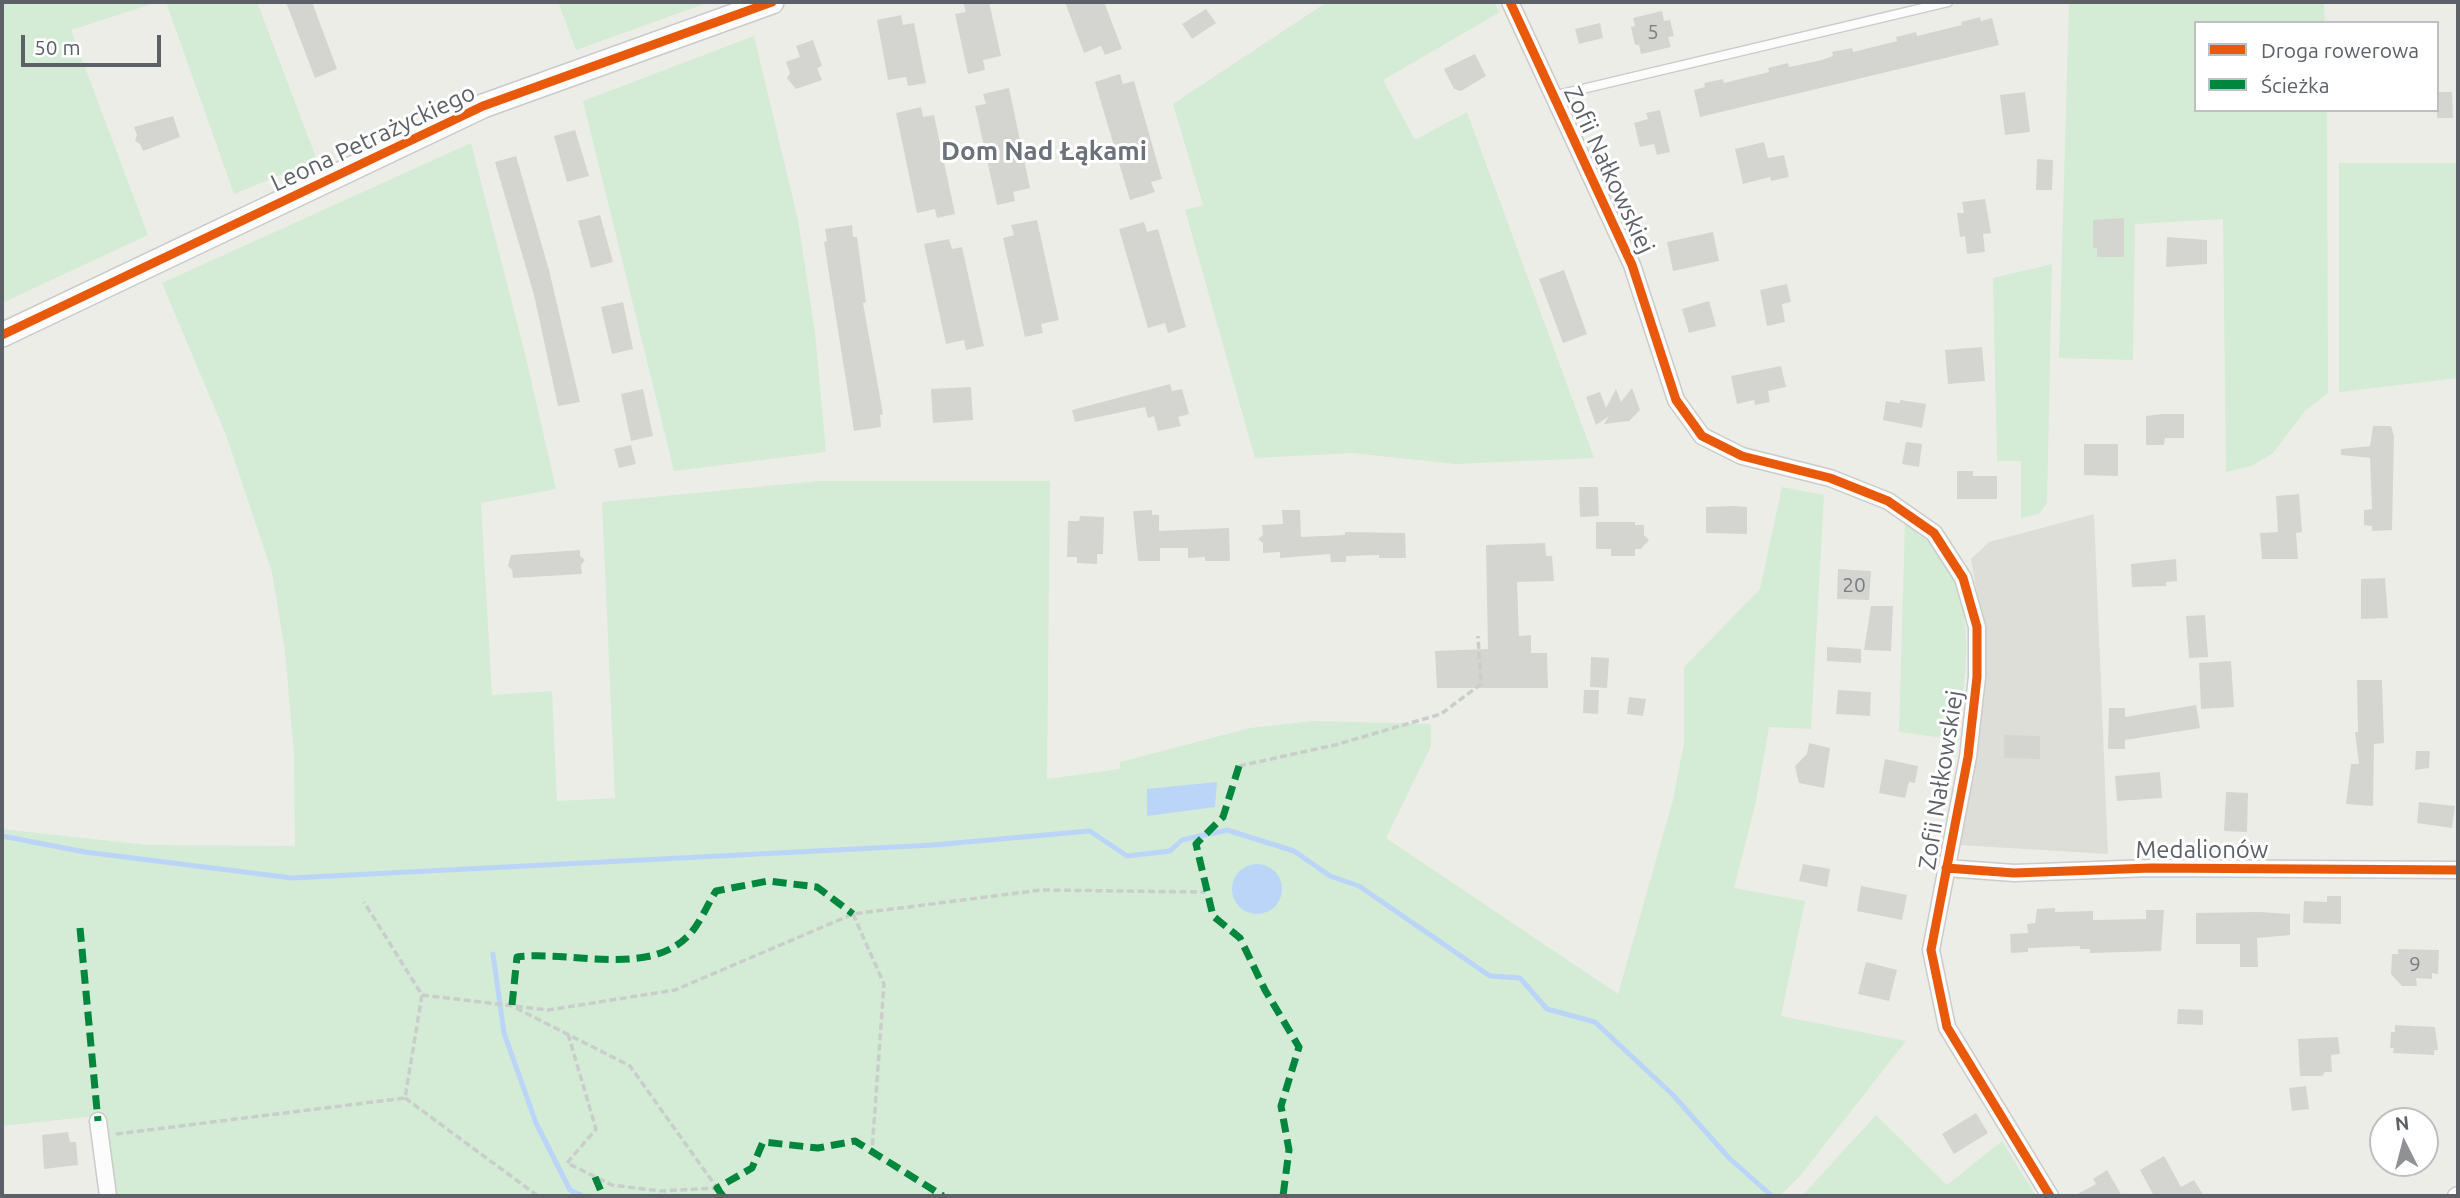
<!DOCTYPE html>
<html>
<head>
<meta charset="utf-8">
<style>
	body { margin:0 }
	#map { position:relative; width:2460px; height:1198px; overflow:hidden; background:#edede8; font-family:Ubuntu,sans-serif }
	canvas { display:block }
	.frame { position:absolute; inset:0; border:4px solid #5c6067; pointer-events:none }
	.legend { position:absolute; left:2194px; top:21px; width:245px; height:91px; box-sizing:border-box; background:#fff; border:2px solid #bebfc2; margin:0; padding:9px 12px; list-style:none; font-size:21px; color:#5c6067 }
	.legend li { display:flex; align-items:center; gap:14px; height:35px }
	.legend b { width:35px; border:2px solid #bebfc2 }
	.north { position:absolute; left:2369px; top:1107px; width:70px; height:70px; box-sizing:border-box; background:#fff; border:2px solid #bebfc2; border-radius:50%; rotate:354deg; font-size:19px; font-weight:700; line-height:28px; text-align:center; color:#5c6067 }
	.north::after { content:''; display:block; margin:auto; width:24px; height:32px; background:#8f9194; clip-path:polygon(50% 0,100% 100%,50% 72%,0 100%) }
	.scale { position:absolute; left:21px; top:35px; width:140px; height:32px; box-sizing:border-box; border:4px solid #5c6067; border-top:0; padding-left:9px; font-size:21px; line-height:24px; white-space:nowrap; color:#5c6067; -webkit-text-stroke:5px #fff; paint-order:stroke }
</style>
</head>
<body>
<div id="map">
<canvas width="2460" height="1198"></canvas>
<div class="frame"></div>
<ul class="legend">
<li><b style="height:9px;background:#e8590c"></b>Droga rowerowa</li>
<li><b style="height:9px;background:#00873e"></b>Ścieżka</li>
</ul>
<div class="north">N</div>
<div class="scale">50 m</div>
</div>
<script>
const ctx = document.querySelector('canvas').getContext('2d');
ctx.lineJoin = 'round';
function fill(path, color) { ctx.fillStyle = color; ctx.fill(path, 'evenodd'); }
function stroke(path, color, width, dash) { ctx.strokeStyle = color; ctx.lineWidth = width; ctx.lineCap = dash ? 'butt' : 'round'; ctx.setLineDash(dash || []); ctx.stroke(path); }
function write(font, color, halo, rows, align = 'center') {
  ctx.font = font + ' Ubuntu,sans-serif'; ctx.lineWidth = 6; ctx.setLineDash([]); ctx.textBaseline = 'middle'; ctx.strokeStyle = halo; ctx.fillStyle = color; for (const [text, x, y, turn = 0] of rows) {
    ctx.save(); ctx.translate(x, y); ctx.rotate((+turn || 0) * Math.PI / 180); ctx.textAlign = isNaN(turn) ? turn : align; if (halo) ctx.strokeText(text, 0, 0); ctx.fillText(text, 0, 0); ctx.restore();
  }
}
fill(new Path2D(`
	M2094 514 2108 854 1959 845 1986 645 1971 559 1989 542Z`), '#deded9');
fill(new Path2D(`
	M2 2H158L71 30 148 235 2 303Z
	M166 2H257L317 160 234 194Z
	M558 2H710L576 50Z
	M1327 2H1494L1500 12 1383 80 1415 140 1467 112 1594 458 1455 464 1352 453 1255 458 1185 210 1203 205 1173 104Z
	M2069 2H2324L2325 23H2196V110H2327L2328 393 2305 411 2272 454 2251 466 2226 472 2223 219 2135 224 2133 360 2059 358Z
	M754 36 798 220 815 333 826 452 674 471 583 101Z
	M471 143 526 358 556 489 481 503 492 695 552 691 557 801 615 798 602 502 819 481H1050L1047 779 1120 769V762L1250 728 1313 721 1431 724V746L1386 838 1618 994 1673 800 1684 743V667L1760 589 1782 487 1824 495 1811 729 1769 727 1756 801 1734 888 1805 901 1781 1016 1906 1041 1800 1176 1780 1196H116L105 1115 2 1126V829L147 845 295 846 294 753 285 652 272 572 226 435 162 283Z
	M2339 163H2458V378L2339 392Z
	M2052 264 2047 503 2039 514 2021 518V461H1997L1993 278Z
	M1905 523C1915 531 1927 538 1935 547 1981 605 1964 673 1959 740L1899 732Z
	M1876 1115 1947 1185 2002 1141 2036 1196H1802Z`), '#d4ebd5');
fill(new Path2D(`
	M1217 782 1215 807 1147 816V789Z
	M1232 889a25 25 0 1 1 50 0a25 25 0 1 1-50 0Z`), '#bbd5f8');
stroke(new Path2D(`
	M2 836 85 852 292 878 933 845 1090 831 1127 856 1170 851 1182 840 1227 830 1294 851 1330 876 1359 886 1490 976 1520 978 1547 1009 1595 1022 1673 1095 1729 1158 1772 1196
	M493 954 504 1033 536 1123 570 1190 583 1196`), '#bbd5f8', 5);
fill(new Path2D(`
	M286 2H312L337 69 315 78Z
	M963 2H989L1001 56 983 60 985 70 968 74 955 14 966 12Z
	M1065 2H1104L1122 49 1105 55 1101 46 1084 53Z
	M1206 9 1216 23 1192 39 1182 24Z
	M1662 11 1664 21 1670 20 1674 36 1668 37 1671 47 1641 54 1639 45H1635L1631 27 1635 26 1633 18Z
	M901 15 903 25 914 23 926 83 908 86 906 77 888 80 877 20Z
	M1980 17 1981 21 1992 18 1999 45 1700 117 1694 90 1705 87 1704 83 1723 79 1724 83 1769 72 1768 68 1788 63 1789 67 1822 60 1833 56 1832 52 1852 48 1853 52 1897 41 1896 37 1916 32 1917 36 1962 25 1961 22Z
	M1600 23 1603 38 1579 44 1575 29Z
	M813 40 822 66 817 68 822 80 796 89 787 78 790 73 786 62 800 57 796 46Z
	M1475 54 1486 76 1461 91 1454 89 1444 69Z
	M1120 74 1123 84 1134 81 1162 179 1151 182 1155 192 1130 200 1095 82Z
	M1009 88 1030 188 1013 192 1015 201 997 205 975 106 986 104 983 94Z
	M2025 92 2030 132 2005 135 2000 95Z
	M2437 92H2452L2453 118H2437Z
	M921 107 923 117 934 115 955 214 937 218 935 209 917 213 896 113Z
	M1660 110 1670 152 1657 155 1654 144 1640 147 1634 123 1648 119 1646 113Z
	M173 116 180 137 143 151 140 144 135 141 137 135 134 127Z
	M575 130 589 176 567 182 554 136Z
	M1764 142 1768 158 1784 155 1789 177 1771 181 1770 177 1743 184 1735 149Z
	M516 156 549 270 580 402 558 406 534 295 495 162Z
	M2037 159 2053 160 2052 190H2036Z
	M1985 199 1991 233 1983 234 1985 252 1967 254 1965 236 1960 237 1957 213H1964L1962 202Z
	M600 215 613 262 591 268 578 221Z
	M2124 218V257H2097V248H2093V220Z
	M1037 220 1059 320 1041 324 1043 333 1025 337 1003 238 1014 235 1011 225Z
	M1144 222 1147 232 1158 229 1186 327 1168 333 1165 323 1148 328 1119 229Z
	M852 225 853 237H857L866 302 863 303 883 414 880 415 881 427 854 431 824 242 827 241 825 229Z
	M1713 232 1719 261 1673 271 1667 242Z
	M2167 237 2207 240V264L2166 267Z
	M949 239 952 249 962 247 984 346 966 350 964 340 946 344 924 244Z
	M1564 270 1587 334 1563 343 1539 279Z
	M1787 284 1791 302 1782 304 1785 322 1767 326 1760 290Z
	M1709 301 1716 326 1689 333 1682 309Z
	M623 302 633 349 612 354 601 307Z
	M1982 347 1985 381 1948 384 1945 350Z
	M1781 366 1786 387 1768 391 1770 402 1755 405 1754 400 1737 404 1731 376Z
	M1170 384 1172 391 1182 389 1189 414 1178 417 1181 426 1158 431 1154 416 1148 418 1145 407 1075 422 1072 410Z
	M971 387 973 420 933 423 931 389Z
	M1632 388 1640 410 1629 421 1604 424 1609 416 1596 425 1586 397 1600 392 1606 408 1616 389 1621 402Z
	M643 389 653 436 631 441 621 394Z
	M1900 400 1926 404 1922 428 1883 420 1886 401 1900 403Z
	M2162 414H2184V438H2165L2164 445H2146V416Z
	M2373 426H2391L2394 436 2392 530 2372 531V526L2364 525V510L2372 509 2370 458 2341 455V449L2370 446Z
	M1906 442 1922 444 1919 467 1902 464Z
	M2084 444H2118V476L2084 475Z
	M631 445 636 464 619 468 614 449Z
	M1957 471H1973V476H1997V499H1957Z
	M1579 487H1598L1599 516 1580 517Z
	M2299 494 2302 532 2296 533 2298 559H2262L2260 533 2278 532 2276 496Z
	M1733 506 1747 507V534L1706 533V507Z
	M1152 510V515H1159V531L1229 528 1230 561H1205V557L1188 558V548H1160V561H1138L1133 511Z
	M1282 510H1300L1301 537 1345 535V532L1405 533 1406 558H1379V555L1346 556V562H1331L1330 554 1280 558V552L1263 553V543L1258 539 1263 535 1262 525 1283 524Z
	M1080 516 1104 517 1103 554H1097V564L1077 563V557H1067L1068 521H1079Z
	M1596 522H1635V525H1644V535L1649 540 1641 549H1635V556H1611V549H1596Z
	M1545 543 1546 556H1552L1554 581 1517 582 1519 636 1531 635V653H1547L1548 688H1437L1435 651 1488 649 1486 545Z
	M580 550V556L585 560 581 565 582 574 513 578 512 570 508 566 511 555Z
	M2176 559 2177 581 2166 582V586L2132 587 2131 564Z
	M1838 569 1871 571 1869 600 1837 599Z
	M2385 578 2388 618 2361 619V579Z
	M1871 606H1893L1891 651 1864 650Z
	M2205 615 2208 657 2189 658 2186 616Z
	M1827 647 1861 649V663L1827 661Z
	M1591 657 1609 658 1607 688 1590 687Z
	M2231 661 2234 707 2201 709 2199 663Z
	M2357 680H2382L2384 743 2374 744 2373 806 2346 804 2351 764H2359L2355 732H2358Z
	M1584 690H1599L1598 714 1583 713Z
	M1838 690 1871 692 1870 716 1836 714Z
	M1629 697 1646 699 1643 716 1627 714Z
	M2196 705 2200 728 2125 740V749H2108L2109 708H2125V717Z
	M2004 735 2040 736V759L2004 758Z
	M1809 743 1830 748 1824 788 1799 783 1795 766 1807 754Z
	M2416 751H2430L2429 768 2415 770Z
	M1885 759 1918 766 1915 783 1909 782 1905 798 1879 793Z
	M2160 772 2162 798 2117 801 2115 776Z
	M2226 792 2248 793 2247 832 2224 831Z
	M2419 802 2455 806 2452 828 2417 823Z
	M1803 864 1830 869 1827 887 1799 881Z
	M1861 886 1907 895 1902 920 1857 911Z
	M2327 896H2341V924L2303 923 2304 901 2327 902Z
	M2055 908V912L2093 911V920L2146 919V910H2164L2161 951 2090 953V949H2080V946L2028 948V952L2011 953 2010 934 2028 933 2027 924 2035 923 2037 909Z
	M2259 912 2290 914V935L2257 938 2258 967H2240V944H2196V913Z
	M2398 949 2439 950 2438 974 2432 973V979L2416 978 2417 986H2402L2391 974 2392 954H2398Z
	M1866 962 1897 970 1889 1001 1858 994Z
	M2178 1009 2203 1010V1025L2177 1024Z
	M2395 1025 2435 1027 2438 1050H2434V1055L2393 1053 2394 1048H2390L2391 1032H2395Z
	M2338 1037 2340 1054 2331 1055 2332 1072H2325L2322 1076H2300L2298 1039Z
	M2306 1086 2309 1109 2292 1111 2289 1088Z
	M1976 1113 1988 1133 1954 1154 1942 1134Z
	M68 1132 70 1142H76L78 1165 44 1169 42 1135Z
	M2164 1156 2181 1187 2194 1180 2204 1196H2154L2140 1170Z
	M2107 1170 2122 1196H2074L2096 1184 2093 1179Z`), '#d4d4d1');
const lane = new Path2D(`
	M1553 96 1948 2`);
const street = new Path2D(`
	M1510 2 1632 265 1676 400 1702 436 1742 456 1830 478 1888 501 1934 533 1963 578 1977 627V677L1968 757 1931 950 1947 1027 2050 1196
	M1946 868 2014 873 2151 868 2458 870
	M98 1121 108 1196
	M2456 1196 2458 1195`);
const secondary = new Path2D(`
	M2 335 483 106 772 2`);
stroke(lane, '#cacbca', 11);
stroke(street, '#cacbca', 19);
stroke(secondary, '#c9caca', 26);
stroke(new Path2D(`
	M1239 766 1335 745 1441 714 1481 684 1478 636
	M853 914 884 984 872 1151
	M422 995 548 1010 675 990 853 914 1041 890 1205 892
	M516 1008 630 1066 717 1188
	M568 1034 596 1129 567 1163 612 1185 660 1191 717 1188
	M405 1098 538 1196
	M116 1134 405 1098 422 995 364 902`), '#c9cecc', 3.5, [7, 3.5]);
stroke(lane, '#fcfcfc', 8);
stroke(street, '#fcfcfc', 16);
stroke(secondary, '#fcfcfc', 23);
stroke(new Path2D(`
	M1239 766 1223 817 1196 844 1213 916 1240 938 1265 990 1299 1047 1281 1106 1289 1150 1283 1196
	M80 928 98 1121
	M512 1005 517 957C568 950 646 977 687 937 699 926 707 905 716 891L768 881 817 887 853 914
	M595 1177 603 1196
	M723 1196 717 1188 752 1168 763 1142 818 1148 855 1141 943 1196`), '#00873e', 7, [14, 7]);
stroke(new Path2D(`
	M1510 2 1632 265 1676 400 1702 436 1742 456 1830 478 1888 501 1934 533 1963 578 1977 627V677L1968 757 1931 950 1947 1027 2050 1196
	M2 335 483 106 772 2
	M1946 868 2014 873 2151 868 2458 870`), '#e8590c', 9);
write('21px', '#7b7e82', null, [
	["5",1653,32],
	["20",1854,585],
	["9",2415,964]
]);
write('24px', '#5c6067', '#fff', [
	["Leona Petrażyckiego",373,138,-25],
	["Zofii Nałkowskiej",1609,170,65],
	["Zofii Nałkowskiej",1941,780,-81],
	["Medalionów",2202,850]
]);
write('bold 26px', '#6d7179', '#fff', [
	["Dom Nad Łąkami",1044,151]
]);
</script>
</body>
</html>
